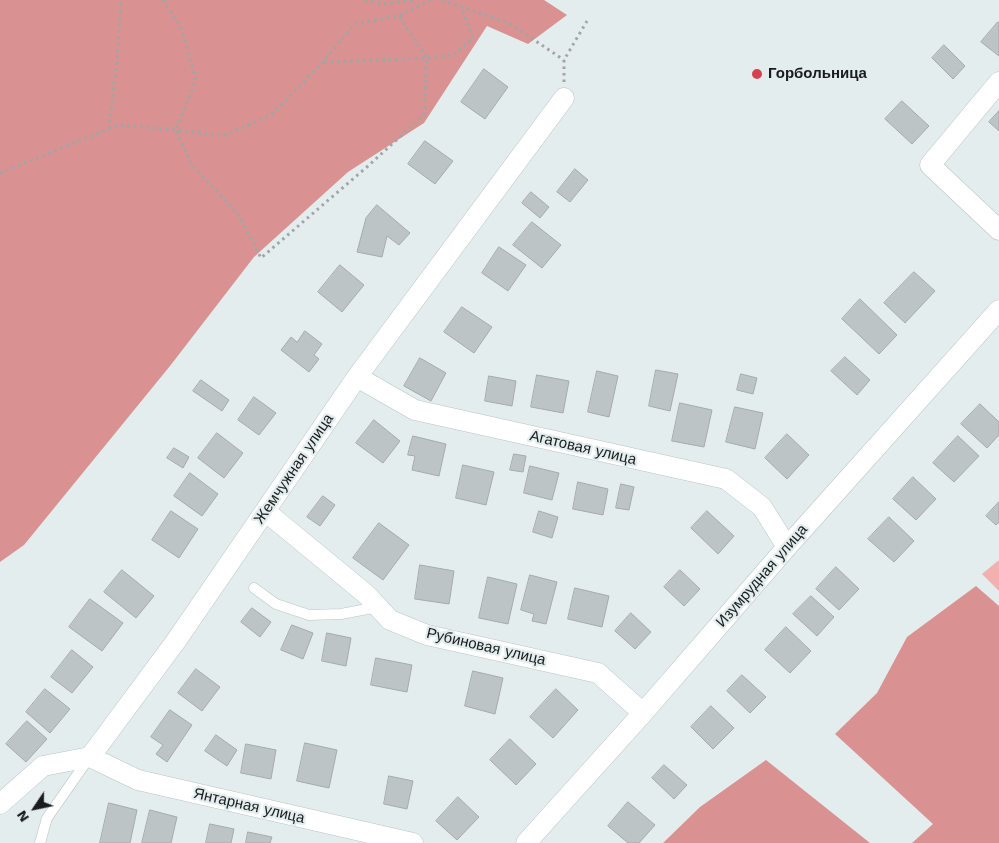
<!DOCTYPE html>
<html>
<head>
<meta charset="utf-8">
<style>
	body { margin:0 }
	#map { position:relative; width:999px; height:843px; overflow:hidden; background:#e4eded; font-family:"Work Sans",sans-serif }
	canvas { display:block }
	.north { position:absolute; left:10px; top:783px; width:50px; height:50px; -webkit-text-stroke:4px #e4eded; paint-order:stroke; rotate:236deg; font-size:14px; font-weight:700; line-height:20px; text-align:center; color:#191c1c }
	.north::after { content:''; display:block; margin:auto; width:18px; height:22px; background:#191c1c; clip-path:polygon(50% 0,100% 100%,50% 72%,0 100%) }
</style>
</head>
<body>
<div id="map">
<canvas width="999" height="843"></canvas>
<div class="north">N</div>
</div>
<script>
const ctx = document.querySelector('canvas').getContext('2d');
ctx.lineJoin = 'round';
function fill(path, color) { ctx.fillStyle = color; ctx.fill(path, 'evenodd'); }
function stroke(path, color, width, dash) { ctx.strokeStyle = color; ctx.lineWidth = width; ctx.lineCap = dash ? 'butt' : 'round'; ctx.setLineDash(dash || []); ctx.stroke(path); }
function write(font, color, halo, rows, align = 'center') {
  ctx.font = font + ' "Work Sans",sans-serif'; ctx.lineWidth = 4.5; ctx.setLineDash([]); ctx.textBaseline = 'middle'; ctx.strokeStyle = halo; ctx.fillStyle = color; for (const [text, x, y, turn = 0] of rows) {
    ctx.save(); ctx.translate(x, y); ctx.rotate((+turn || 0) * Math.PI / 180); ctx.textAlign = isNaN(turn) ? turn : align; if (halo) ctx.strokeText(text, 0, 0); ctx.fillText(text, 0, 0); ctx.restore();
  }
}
fill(new Path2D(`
	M999 560V591L982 574Z`), '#f2b0af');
fill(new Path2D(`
	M0 0H544L567 15 528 44 487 26 424 123 348 172 254 257 170 366 24 545 0 562Z
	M976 586 999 606V843H912L933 824 835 734 877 693 907 637Z
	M766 760 870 843H663L700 807Z`), '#d99291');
const building = new Path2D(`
	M998 22 999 23V56L981 42Z
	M944 45 965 66 953 79 932 58Z
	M484 69 508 87 485 119 461 102Z
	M902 101 929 126 912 144 885 119Z
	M999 111V131L989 122Z
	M425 141 453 161 435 184 408 164Z
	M575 169 588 180 570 202 557 192Z
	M531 192 549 207 540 218 522 203Z
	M377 205 410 233 399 245 387 236 382 257 357 252 366 218Z
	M532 222 561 245 542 268 513 245Z
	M499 247 526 265 508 291 482 273Z
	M340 265 364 285 342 312 318 292Z
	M914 272 935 291 905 323 884 303Z
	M860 299 897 335 879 354 842 319Z
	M462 307 492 327 474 353 444 332Z
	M305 331 322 344 314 355 319 359 309 372 281 350 291 337 297 342Z
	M845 357 870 380 857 395 831 371Z
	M420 358 446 373 431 401 404 386Z
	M656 370 678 374 670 411 649 406Z
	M597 371 618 376 609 417 588 412Z
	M741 374 757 378 753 394 737 390Z
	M537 375 569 381 563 413 531 407Z
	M489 376 516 381 512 406 485 401Z
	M201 380 229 400 222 411 193 391Z
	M254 397 276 413 259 435 238 420Z
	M680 403 712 410 704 447 672 441Z
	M980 404 999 422V435L987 448 961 424Z
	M735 407 763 413 755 449 726 442Z
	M374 420 400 441 383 463 356 443Z
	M217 433 243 453 224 478 198 458Z
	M787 434 809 455 787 479 765 458Z
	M413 436 446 444 439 476 412 470 415 456 408 455Z
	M958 436 979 456 954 482 933 463Z
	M174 448 189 457 183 468 167 458Z
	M514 454 526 456 523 472 510 470Z
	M463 465 494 472 486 505 456 498Z
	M530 466 559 473 552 500 524 493Z
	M190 473 218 494 202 516 174 496Z
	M913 477 936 499 916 520 893 499Z
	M578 482 608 489 603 515 573 509Z
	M621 484 634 487 629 510 616 508Z
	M323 496 335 505 320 526 307 517Z
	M999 502V522L996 525 986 516Z
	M171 511 198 529 179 558 152 540Z
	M539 511 558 517 552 538 533 532Z
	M707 511 734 536 718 554 691 528Z
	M889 517 914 541 894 562 868 539Z
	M379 523 409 545 383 580 353 558Z
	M420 565 454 571 449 604 415 599Z
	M836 567 859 589 839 610 816 589Z
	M122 570 154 596 136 618 104 592Z
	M680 570 700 589 684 606 664 587Z
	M530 575 557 582 546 624 532 621 534 614 521 610Z
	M488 577 517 584 508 624 479 618Z
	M575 588 609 596 602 627 568 619Z
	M811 596 834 617 817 636 793 614Z
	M90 599 123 623 102 651 69 627Z
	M252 608 271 622 260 637 241 622Z
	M631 613 651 632 635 649 615 631Z
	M292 625 313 633 303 659 281 650Z
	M786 627 811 651 790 673 765 650Z
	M327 633 351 638 346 666 322 661Z
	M72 650 93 667 72 693 51 677Z
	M376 658 412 665 407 692 371 685Z
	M196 669 220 687 202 711 178 693Z
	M473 671 503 678 495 714 465 706Z
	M742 675 766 697 750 713 727 691Z
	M45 689 70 709 50 733 26 712Z
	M556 689 578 710 553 738 530 717Z
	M711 706 734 728 713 749 691 727Z
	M170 710 192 725 167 762 156 754 163 745 151 737Z
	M27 721 47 739 26 762 6 744Z
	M216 735 237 750 227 766 205 751Z
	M510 739 536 764 516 785 490 760Z
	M305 743 337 750 329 788 297 781Z
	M246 744 276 750 271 779 241 773Z
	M664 765 687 785 674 799 652 778Z
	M389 776 413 781 407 809 384 804Z
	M458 797 479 817 457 840 436 821Z
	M628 802 655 825 639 843H628L608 826Z
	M109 803 137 810 130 843H100Z
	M150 810 177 817 171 843H142Z
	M210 824 234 829 231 843H206Z
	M248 832 272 837 270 843H246Z`);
fill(building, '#bcc4c5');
stroke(building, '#a3abac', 1);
const service = new Path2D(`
	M254 588 276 604 309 615 341 614 378 607
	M40 843 47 818 89 758`);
const minor = new Path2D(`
	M999 82 930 165 999 230
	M357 377 415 410 726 479 762 507 787 547
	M265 511 367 595 390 620 427 635 598 673 643 713
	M90 757 138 780 413 843
	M0 804 43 766 90 757 176 641 357 377 564 98
	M526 843 643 713 787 547 999 310`);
stroke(service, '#bac3c4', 11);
stroke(minor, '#bac3c4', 21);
stroke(new Path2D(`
	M163 0 181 27 196 80 176 130 191 164 238 214 261 258 368 166 424 115 427 58 399 16
	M365 0 383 4 416 0
	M442 0 509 23 564 60
	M324 62 427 58 453 55 473 38 461 6
	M564 82V60L587 21
	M109 129 117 60 121 0
	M0 173 118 125 176 130 223 136 271 115 323 62 354 24 399 16 430 0`), '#9fa6a6', 3, [2.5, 4]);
stroke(service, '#fff', 10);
stroke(minor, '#fff', 20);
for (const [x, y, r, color] of [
	[757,74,6,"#d3434f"]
]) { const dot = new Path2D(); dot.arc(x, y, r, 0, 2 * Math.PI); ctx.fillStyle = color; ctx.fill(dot); stroke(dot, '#e4eded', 2); }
write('bold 15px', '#191c1c', '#e4eded', [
	["Горбольница",768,74]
], 'left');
write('15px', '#191c1c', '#e4eded', [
	["Агатовая улица",583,448,13],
	["Жемчужная улица",294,469,-56],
	["Изумрудная улица",762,576,-49],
	["Рубиновая улица",486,647,13],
	["Янтарная улица",249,806,13]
]);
</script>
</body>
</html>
